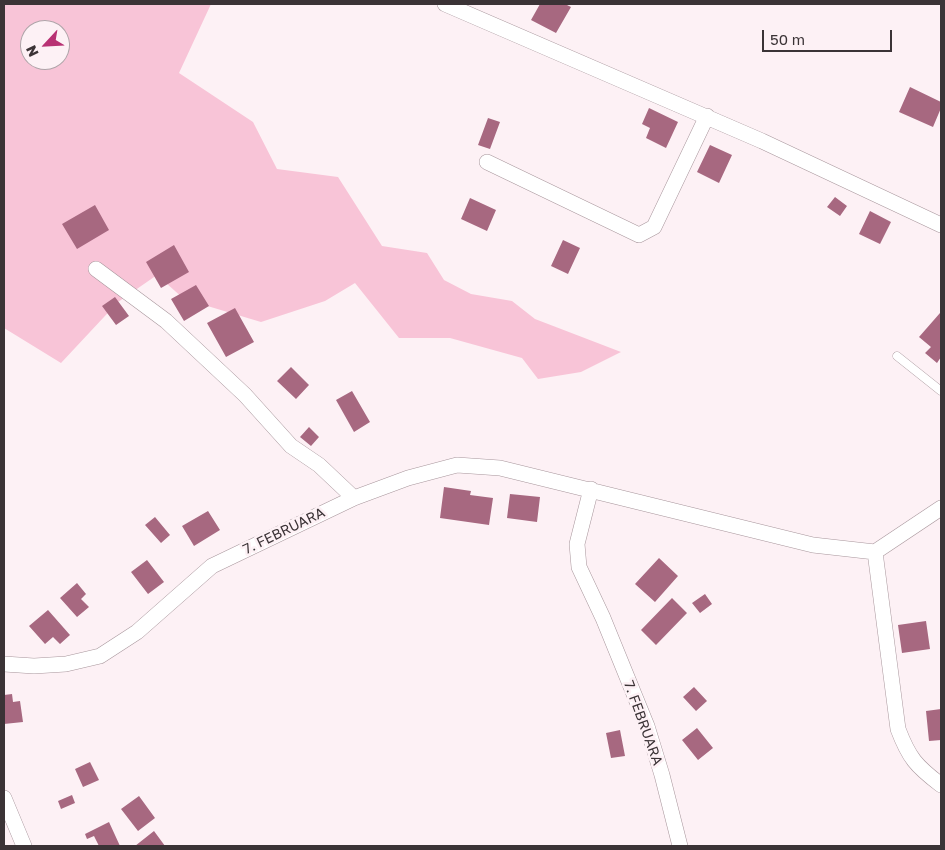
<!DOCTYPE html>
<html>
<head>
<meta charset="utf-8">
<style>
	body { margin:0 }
	#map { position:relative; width:945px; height:850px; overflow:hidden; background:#fdf1f5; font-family:"Golos Text",sans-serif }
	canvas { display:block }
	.frame { position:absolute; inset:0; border:5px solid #3b3336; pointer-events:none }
	.north { position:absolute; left:20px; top:20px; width:50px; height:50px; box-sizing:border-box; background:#fdf1f5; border:1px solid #afa5a9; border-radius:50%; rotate:245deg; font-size:14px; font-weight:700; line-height:20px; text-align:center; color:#3b3336 }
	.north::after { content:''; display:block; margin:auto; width:18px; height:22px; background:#b83173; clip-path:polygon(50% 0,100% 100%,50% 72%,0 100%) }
	.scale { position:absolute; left:762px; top:30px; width:130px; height:22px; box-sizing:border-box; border:2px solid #3b3336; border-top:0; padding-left:6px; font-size:15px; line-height:18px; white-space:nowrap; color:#3b3336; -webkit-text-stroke:4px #fdf1f5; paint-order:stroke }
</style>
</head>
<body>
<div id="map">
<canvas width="945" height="850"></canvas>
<div class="frame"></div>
<div class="north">N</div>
<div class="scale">50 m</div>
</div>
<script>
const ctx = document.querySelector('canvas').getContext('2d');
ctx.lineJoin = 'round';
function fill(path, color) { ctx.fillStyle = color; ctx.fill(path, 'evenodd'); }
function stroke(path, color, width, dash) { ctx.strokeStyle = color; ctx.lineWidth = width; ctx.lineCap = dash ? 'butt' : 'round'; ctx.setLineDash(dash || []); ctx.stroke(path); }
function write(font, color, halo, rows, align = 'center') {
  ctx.font = font + ' "Golos Text",sans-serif'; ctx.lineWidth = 5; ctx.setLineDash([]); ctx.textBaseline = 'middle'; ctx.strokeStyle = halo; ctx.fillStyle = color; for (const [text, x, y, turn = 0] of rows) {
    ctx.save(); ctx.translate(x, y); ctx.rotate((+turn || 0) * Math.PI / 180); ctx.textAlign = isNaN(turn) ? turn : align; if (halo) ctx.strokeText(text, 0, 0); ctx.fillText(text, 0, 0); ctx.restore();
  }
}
fill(new Path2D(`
	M4 4H211L179 73 253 122 277 169 338 177 382 246 427 253 444 280 471 294 512 301 535 319 621 352 581 372 538 379 522 358 450 338H399L355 283 325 301 261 322 184 299 157 275 118 302 61 363 4 328ZM30 30H60V60H30Z`), '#f8c4d7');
fill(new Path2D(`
	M540 4H565L571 7 556 33 531 20Z
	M910 87 941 102V108L933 127 899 112Z
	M649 108 678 122 666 148 646 138 650 128 642 124Z
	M488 118 500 122 490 149 478 145Z
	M710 145 732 155 719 183 697 172Z
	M835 197 847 206 840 216 827 207Z
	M470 198 496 210 487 231 461 219Z
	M95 205 109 230 77 249 62 224Z
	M870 211 891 222 880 244 859 234Z
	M563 240 580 248 568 274 551 266Z
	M174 245 189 272 161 288 146 262Z
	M196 285 209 306 184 321 171 299Z
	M115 297 129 316 116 325 102 306Z
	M235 308 254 342 226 357 207 323Z
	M940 313 941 357 937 363 925 353 931 347 919 337Z
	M291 367 309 385 296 399 277 381Z
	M352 391 370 422 354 432 336 400Z
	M309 427 319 437 311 446 300 437Z
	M444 487 471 491 470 495 493 498 489 525 440 518Z
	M510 494 540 497 537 522 507 518Z
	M208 511 220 530 194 546 182 526Z
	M155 517 170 535 161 543 145 525Z
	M659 558 678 576 655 602 635 584Z
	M147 560 164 582 148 594 131 572Z
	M77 583 86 594 81 599 89 607 77 617 60 598Z
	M705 594 712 604 700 613 692 603Z
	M672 598 687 613 656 645 641 630Z
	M48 610 70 635 60 644 53 637 45 644 29 626Z
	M926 621 930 649 902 653 898 625Z
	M694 687 707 701 696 711 683 697Z
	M12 694 13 702 20 701 23 722 4 724V695Z
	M941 709V740L929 741 926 711Z
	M697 728 713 748 698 760 682 740Z
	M620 730 625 756 611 758 606 733Z
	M90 762 99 780 83 787 75 769Z
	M72 795 75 803 61 809 58 801Z
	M139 796 155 818 138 831 121 809Z
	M109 822 120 846H99L94 836 87 839 85 834Z
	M154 831 165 846H135Z`), '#a76880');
const service = new Path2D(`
	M897 356 941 391`);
const minor = new Path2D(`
	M445 4 762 141 941 225
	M487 162 639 235 654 227 707 116
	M96 269 166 321 245 395 291 446 319 465 354 498
	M591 489 577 544 579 567 603 618 647 726 662 775 680 846
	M875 552 898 729C909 758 916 766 941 785
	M4 664 34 666 66 664 100 656 137 632 212 566 354 498 408 478 457 465 500 468 813 545 875 552 941 508
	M4 798 24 846`);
stroke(service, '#a8969c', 9);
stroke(minor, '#a8969c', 16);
stroke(service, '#fff', 8);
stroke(minor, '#fff', 15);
write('14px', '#3b3336', '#fdf1f5', [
	["7. FEBRUARA",284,531,-26],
	["7. FEBRUARA",643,723,70]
]);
</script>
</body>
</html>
